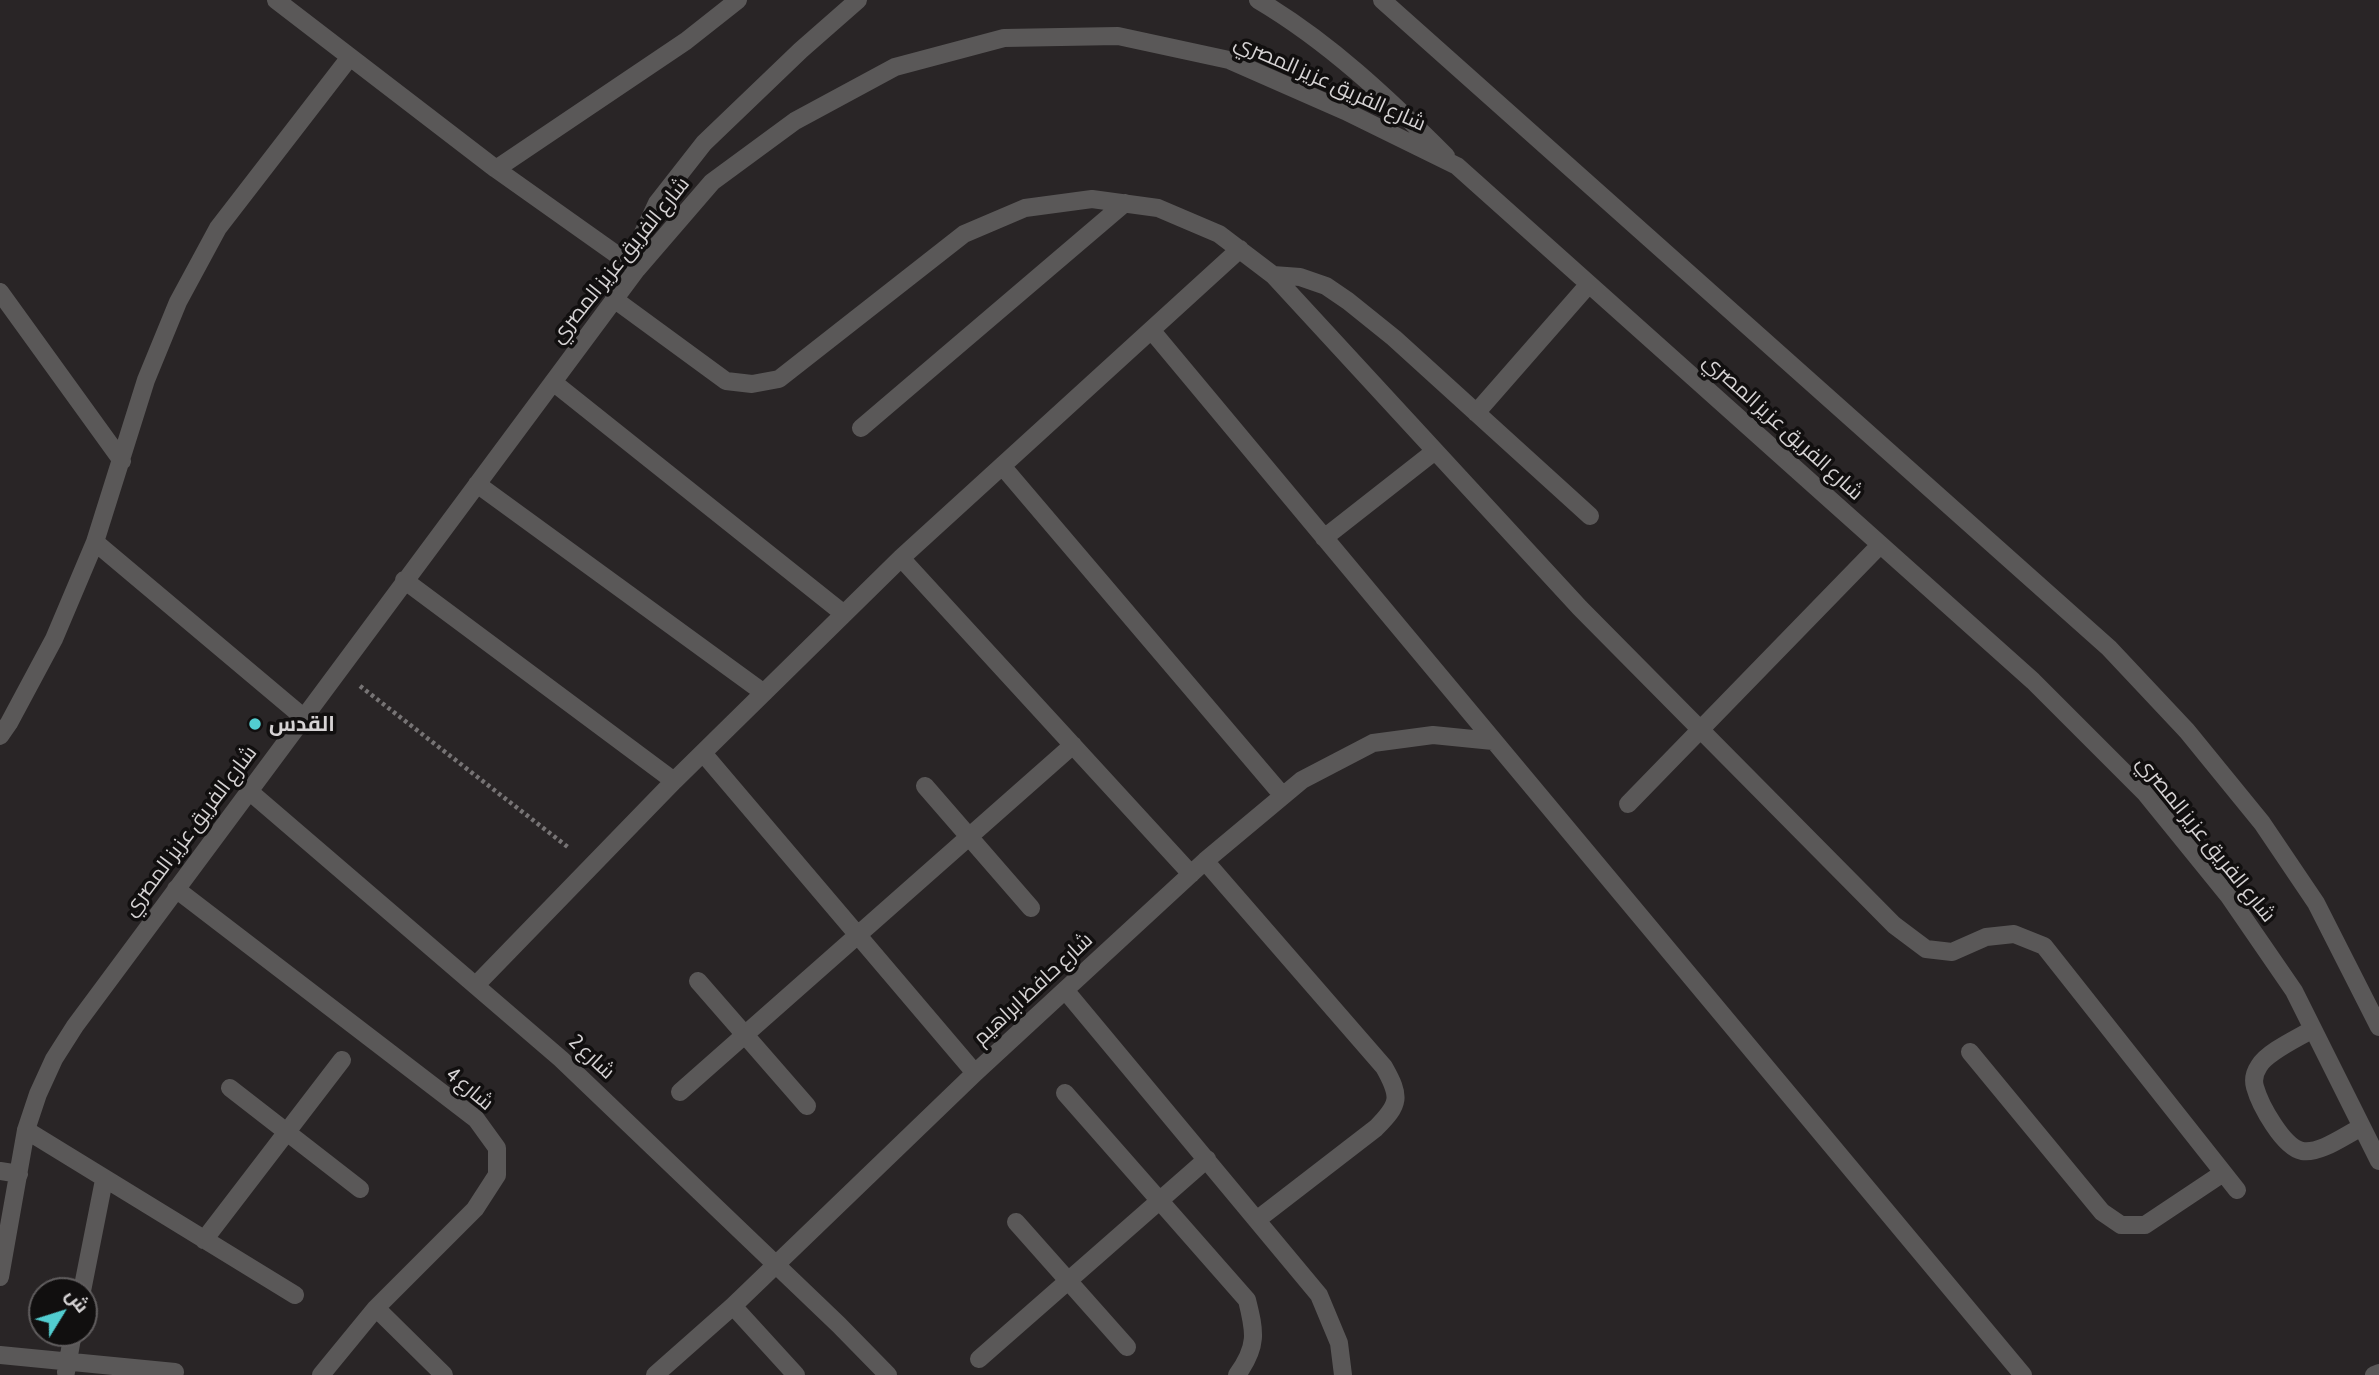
<!DOCTYPE html>
<html>
<head>
<meta charset="utf-8">
<style>
	body { margin:0 }
	#map { position:relative; width:2379px; height:1375px; overflow:hidden; background:#292526; font-family:"Asap Condensed",Cairo,sans-serif }
	canvas { display:block }
	.north { position:absolute; left:28px; top:1277px; width:70px; height:70px; box-sizing:border-box; background:#110f0f; border:2px solid #605d5e; border-radius:50%; rotate:52deg; font-size:19px; font-weight:700; line-height:28px; text-align:center; color:#d6d3d4 }
	.north::after { content:''; display:block; margin:auto; width:24px; height:32px; background:#52cdd0; clip-path:polygon(50% 0,100% 100%,50% 72%,0 100%) }
</style>
</head>
<body>
<div id="map">
<canvas width="2379" height="1375"></canvas>
<div class="north">ش</div>
</div>
<script>
const ctx = document.querySelector('canvas').getContext('2d');
ctx.lineJoin = 'round';
function stroke(path, color, width, dash) { ctx.strokeStyle = color; ctx.lineWidth = width; ctx.lineCap = dash ? 'butt' : 'round'; ctx.setLineDash(dash || []); ctx.stroke(path); }
function write(font, color, halo, rows, align = 'center') {
  ctx.font = font + ' "Asap Condensed",Cairo,sans-serif'; ctx.lineWidth = 7; ctx.setLineDash([]); ctx.textBaseline = 'middle'; ctx.strokeStyle = halo; ctx.fillStyle = color; for (const [text, x, y, turn = 0] of rows) {
    ctx.save(); ctx.translate(x, y); ctx.rotate((+turn || 0) * Math.PI / 180); ctx.textAlign = isNaN(turn) ? turn : align; if (halo) ctx.strokeText(text, 0, 0); ctx.fillText(text, 0, 0); ctx.restore();
  }
}
stroke(new Path2D(`
	M360 686 569 848`), '#777475', 4.5, [3.5, 3.5]);
stroke(new Path2D(`
	M276 0 496 169 637 269
	M1258 0C1329 42 1388 98 1446 156
	M1382 0 2109 648 2187 731 2262 823 2316 903 2379 1027
	M496 169 686 41 738 0
	M637 269 643 233 657 203 704 143 801 50 858 0
	M1273 275 1300 277 1326 286 1348 301 1394 338 1590 516
	M0 292 122 461
	M614 299 726 381 752 384 779 379 964 234 1025 208 1092 199 1158 208 1219 234 1273 275 1580 608 1894 925 1926 949 1952 952 1986 937 2014 934 2044 946 2237 1190
	M1152 331 2023 1375
	M553 382 844 614
	M1476 413 1589 284
	M861 428 1125 203
	M1003 467 1283 796
	M477 484 764 693
	M1324 538 1435 451
	M95 542 303 717
	M901 558 1191 874
	M404 580 674 781
	M0 736 9 723 54 639 95 542 146 380 178 302 218 228 350 57
	M703 753 975 1073
	M925 786 1031 908
	M249 791 561 1059 839 1325 888 1375
	M1628 804 1880 545
	M1205 861 1384 1067C1401 1097 1400 1104 1376 1128L1258 1219
	M176 889 476 1119 497 1148V1175L475 1209 376 1308 321 1375
	M698 981 807 1106
	M476 985 674 781 901 558 1240 249
	M1065 990 1319 1295 1339 1343 1343 1375
	M2313 1029C2298 1038 2267 1052 2259 1066 2255 1072 2253 1080 2255 1087 2260 1105 2283 1147 2302 1151 2321 1154 2345 1135 2362 1127
	M1970 1052 2102 1212 2121 1225H2145L2223 1173
	M230 1088 360 1189
	M680 1092 1073 745
	M1065 1093 1247 1300C1255 1332 1258 1346 1237 1375
	M26 1130 295 1295
	M0 1171 19 1174
	M1016 1222 1127 1347
	M204 1240 342 1060
	M0 1277 26 1130 38 1094 54 1059 75 1026 637 269 712 182 795 121 895 67 1004 38 1118 36 1229 60 1345 111 1457 166 2033 681 2146 794 2228 895 2294 991 2379 1161
	M82 1291 104 1180
	M733 1306 796 1375
	M376 1308 444 1375
	M0 1355 175 1372
	M979 1359 1207 1159
	M66 1372 73 1333
	M655 1375 733 1306 975 1073 1205 861 1302 780 1373 743 1433 735 1493 741
	M2374 1375 2379 1373`), '#5a5858', 18);
for (const [x, y, r, color] of [
	[255,724,7,"#52cdd0"]
]) { const dot = new Path2D(); dot.arc(x, y, r, 0, 2 * Math.PI); ctx.fillStyle = color; ctx.fill(dot); stroke(dot, '#110f0f', 2.5); }
write('21px', '#d6d3d4', '#110f0f', [
	["شارع الفريق عزيز المصري",1330,83,24],
	["شارع الفريق عزيز المصري",620,260,-51],
	["شارع الفريق عزيز المصري",1783,427,42],
	["شارع الفريق عزيز المصري",190,831,-53],
	["شارع الفريق عزيز المصري",2206,839,51],
	["شارع حافظ ابراهيم",1033,989,-43],
	["شارع 2",592,1057,43],
	["شارع 4",470,1089,40]
]);
write('bold 21px', '#d6d3d4', '#110f0f', [
	["القدس",269,724]
], 'left');
</script>
</body>
</html>
